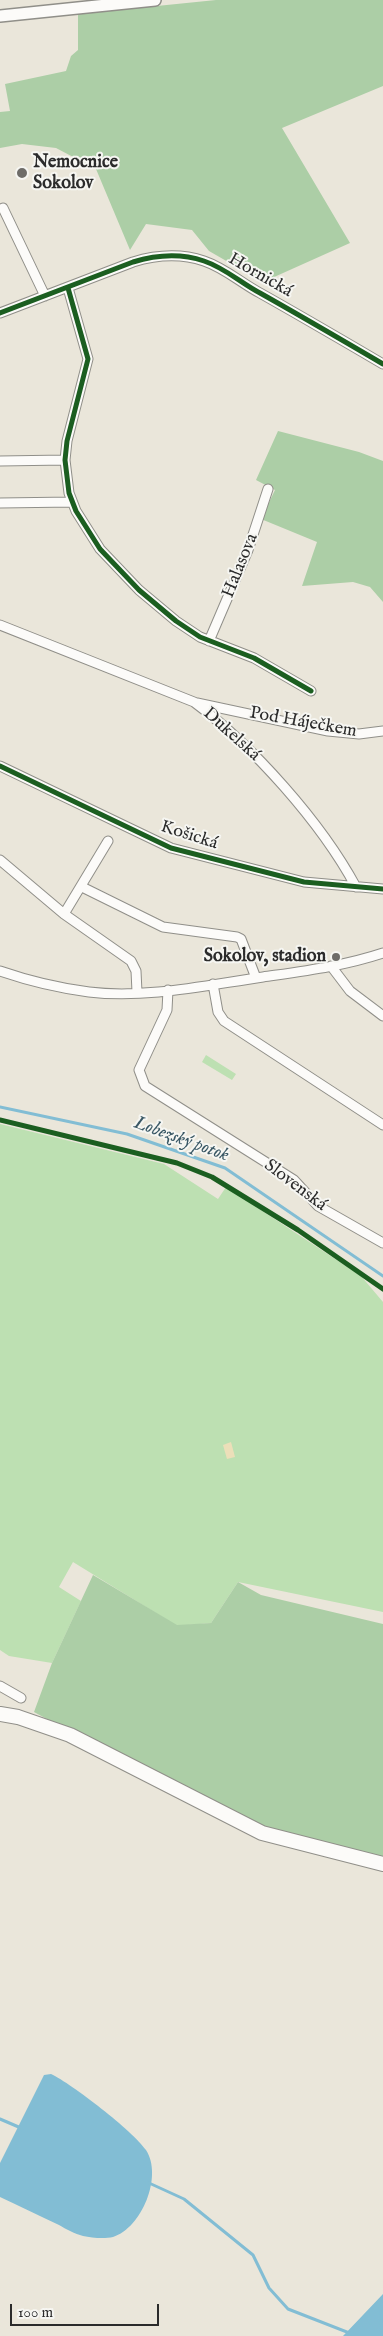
<!DOCTYPE html>
<html>
<head>
<meta charset="utf-8">
<style>
	body { margin:0 }
	#map { position:relative; width:383px; height:2336px; overflow:hidden; background:#eae6da; font-family:"IM FELL English",serif }
	canvas { display:block }
	.scale { position:absolute; left:10px; top:2304px; width:149px; height:22px; box-sizing:border-box; border:2px solid #2b2b2b; border-top:0; padding-left:6px; font-size:15px; line-height:18px; white-space:nowrap; color:#2b2b2b; -webkit-text-stroke:4px #f6f6f2; paint-order:stroke }
</style>
</head>
<body>
<div id="map">
<canvas width="383" height="2336"></canvas>
<div class="scale">100 m</div>
</div>
<script>
const ctx = document.querySelector('canvas').getContext('2d');
ctx.lineJoin = 'round';
function fill(path, color) { ctx.fillStyle = color; ctx.fill(path, 'evenodd'); }
function stroke(path, color, width, dash) { ctx.strokeStyle = color; ctx.lineWidth = width; ctx.lineCap = dash ? 'butt' : 'round'; ctx.setLineDash(dash || []); ctx.stroke(path); }
function write(font, color, halo, rows, align = 'center') {
  ctx.font = font + ' "IM FELL English",serif'; ctx.lineWidth = 4; ctx.setLineDash([]); ctx.textBaseline = 'middle'; ctx.strokeStyle = halo; ctx.fillStyle = color; for (const [text, x, y, turn = 0] of rows) {
    ctx.save(); ctx.translate(x, y); ctx.rotate((+turn || 0) * Math.PI / 180); ctx.textAlign = isNaN(turn) ? turn : align; if (halo) ctx.strokeText(text, 0, 0); ctx.fillText(text, 0, 0); ctx.restore();
  }
}
fill(new Path2D(`
	M206 1055 236 1074 232 1080 202 1062Z
	M0 1124 164 1164 218 1199 226 1187 361 1276 383 1302V1612L238 1582 211 1623 177 1626 73 1562 59 1587 81 1601 52 1663 9 1656 0 1650Z`), '#bde0b2');
fill(new Path2D(`
	M216 0H383V86L282 128 350 243 263 282 209 251 192 230 146 224 130 250 96 169 56 148 22 144 0 148V112L10 111 5 84 66 71 71 56 78 50V14Z
	M278 431 359 452 383 461V602L370 587 353 582 302 586 317 542 261 519 275 490 256 480Z
	M93 1575 177 1625 211 1623 238 1582 261 1595 383 1624V1863L262 1833 164 1783 34 1712 52 1663Z`), '#accea6');
fill(new Path2D(`
	M231 1442 235 1457 227 1459 223 1445Z`), '#ecdfb9');
fill(new Path2D(`
	M51 2074C72 2084 133 2131 146 2150 163 2176 142 2228 113 2237 105 2239 92 2238 83 2236 75 2234 66 2229 59 2225 39 2216 20 2206 0 2197V2163L44 2075Z
	M383 2294V2336H343Z`), '#82bdd4');
stroke(new Path2D(`
	M0 1107 127 1134 225 1168 383 1276
	M0 2119 21 2128
	M149 2183 184 2199 253 2255 269 2288 288 2309 357 2336`), '#82bdd4', 3);
const minor = new Path2D(`
	M3 208 45 296
	M68 288 88 359 67 441 65 460 69 493 76 511 100 549 139 590 176 621 200 637 254 658 311 691
	M0 313 133 262C156 255 180 253 204 261 225 268 241 283 260 293 301 316 342 340 383 364
	M0 461 65 460
	M0 503 72 502
	M0 625 194 702C253 746 321 822 356 887
	M209 641 248 550 268 489
	M197 703 328 731 359 734 383 731
	M0 766 171 848 304 882 383 889
	M0 860 64 914 131 961 136 971 137 992
	M82 887 163 927 237 937 241 939 256 978
	M64 914 108 841
	M331 966 350 991 383 1016
	M0 971C29 981 58 988 89 992 146 999 207 985 263 977 304 971 344 966 383 953
	M213 984 218 1012 224 1021 383 1125
	M168 990 167 1010 139 1070 145 1086 294 1180 318 1206 383 1243
	M0 1686 21 1698`);
const tertiary = new Path2D(`
	M0 16 155 0`);
const secondary = new Path2D(`
	M0 1714 18 1717 70 1735 262 1833 383 1864`);
stroke(minor, '#908f89', 11);
stroke(tertiary, '#908f89', 14);
stroke(secondary, '#908f89', 16);
stroke(minor, '#fcfbf9', 9);
stroke(tertiary, '#fcfbf9', 11);
stroke(secondary, '#fcfbf9', 14);
stroke(new Path2D(`
	M68 288 88 359 67 441 65 460 69 493 76 511 100 549 139 590 176 621 200 637 254 658 311 691
	M0 313 133 262C156 255 180 253 204 261 225 268 241 283 260 293 301 316 342 340 383 364
	M0 766 171 848 304 882 383 889
	M0 1120 177 1163 212 1177 298 1230 383 1289`), '#1b5e20', 5);
for (const [x, y, r, color] of [
	[22,173,6,"#6e6c68"],
	[336,957,5,"#6e6c68"]
]) { const dot = new Path2D(); dot.arc(x, y, r, 0, 2 * Math.PI); ctx.fillStyle = color; ctx.fill(dot); stroke(dot, '#f6f6f2', 2); }
write('bold 18px', '#2b2b2b', '#f6f6f2', [
	["Nemocnice",33,163],
	["Sokolov",33,184],
	["Sokolov, stadion",326,957,"right"]
], 'left');
write('18px', '#2b2b2b', '#f6f6f2', [
	["Hornická",260,276,30],
	["Halasova",241,566,-68],
	["Pod Háječkem",303,723,10],
	["Dukelská",231,735,42],
	["Košická",189,836,18],
	["Slovenská",295,1186,37]
]);
write('italic 19px', '#3a5865', '#f6f6f2', [
	["Lobezský potok",181,1140,20]
]);
</script>
</body>
</html>
